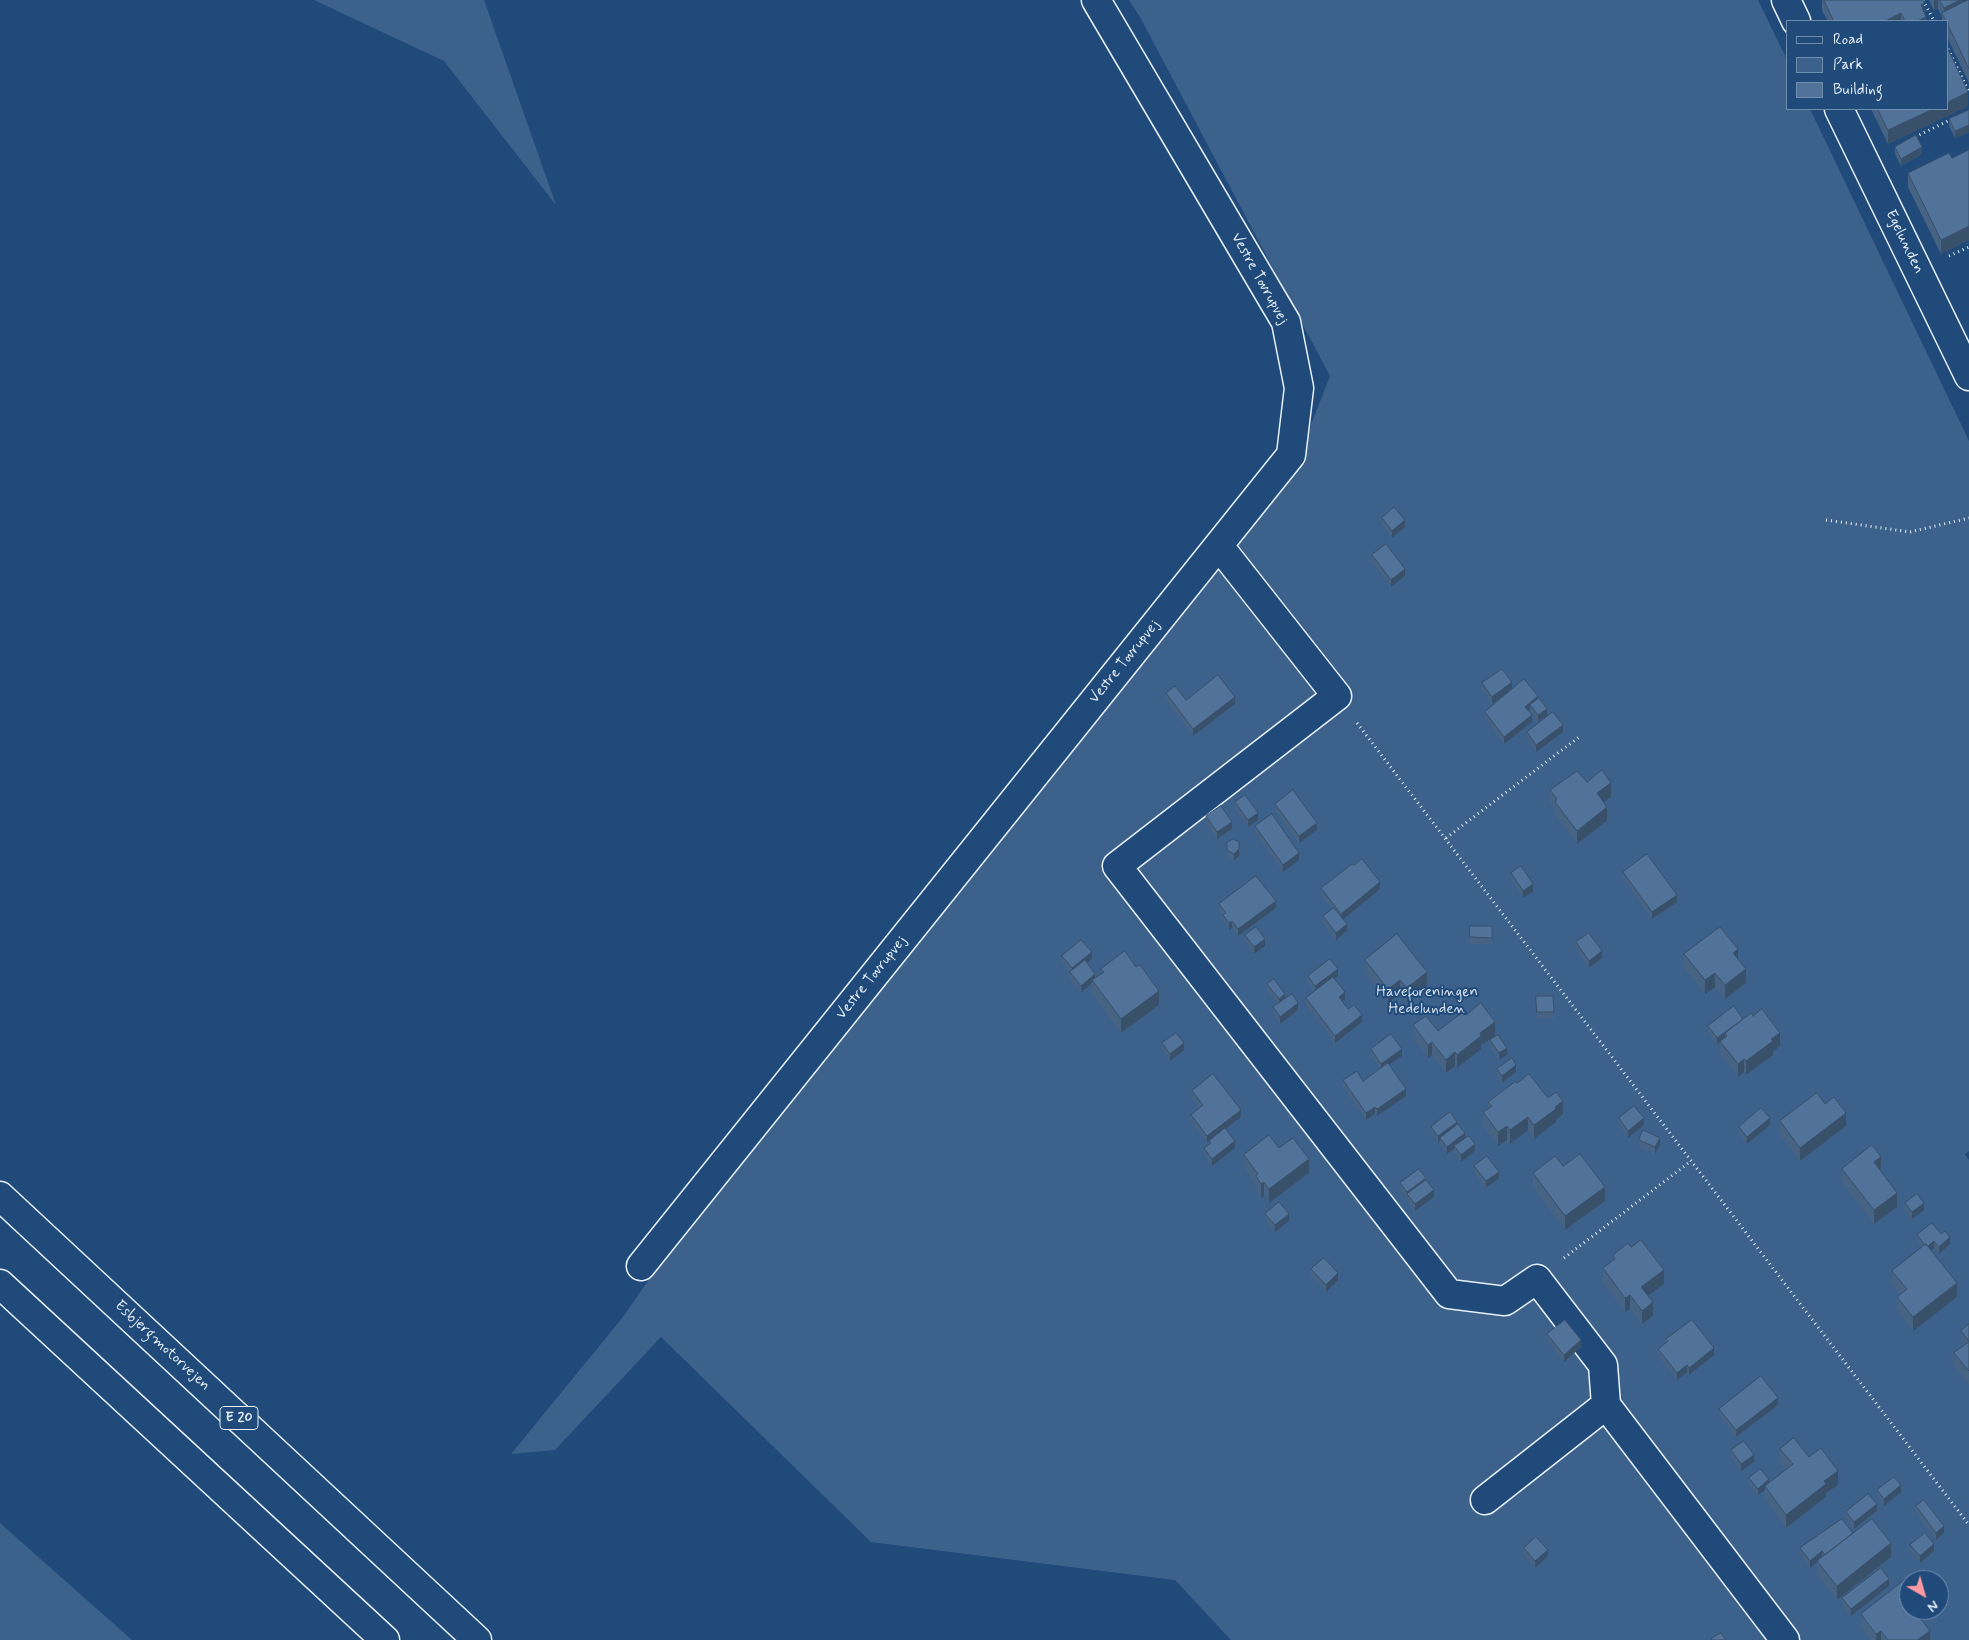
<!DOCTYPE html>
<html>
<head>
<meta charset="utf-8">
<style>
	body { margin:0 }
	#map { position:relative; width:1969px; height:1640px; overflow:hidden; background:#1f4a7a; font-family:Mynerve,sans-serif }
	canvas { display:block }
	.legend { position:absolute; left:1786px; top:20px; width:162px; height:90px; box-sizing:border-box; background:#1f4a7a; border:1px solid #6f8dac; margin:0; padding:6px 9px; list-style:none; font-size:15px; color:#e8f1f8 }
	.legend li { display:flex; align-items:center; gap:10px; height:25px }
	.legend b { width:25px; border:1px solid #6f8dac }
	.north { position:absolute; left:1899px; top:1570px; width:50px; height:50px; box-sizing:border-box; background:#1f4a7a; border:1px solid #6f8dac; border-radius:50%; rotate:142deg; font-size:14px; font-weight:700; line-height:20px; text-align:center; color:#e8f1f8 }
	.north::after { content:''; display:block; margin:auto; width:18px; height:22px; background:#ff9aa2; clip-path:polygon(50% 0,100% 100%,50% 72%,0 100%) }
</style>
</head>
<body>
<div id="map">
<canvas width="1969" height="1640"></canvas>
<ul class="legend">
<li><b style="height:6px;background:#1f4a7a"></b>Road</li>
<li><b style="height:14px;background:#3c628c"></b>Park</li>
<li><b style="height:14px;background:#517399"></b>Building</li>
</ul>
<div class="north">N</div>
</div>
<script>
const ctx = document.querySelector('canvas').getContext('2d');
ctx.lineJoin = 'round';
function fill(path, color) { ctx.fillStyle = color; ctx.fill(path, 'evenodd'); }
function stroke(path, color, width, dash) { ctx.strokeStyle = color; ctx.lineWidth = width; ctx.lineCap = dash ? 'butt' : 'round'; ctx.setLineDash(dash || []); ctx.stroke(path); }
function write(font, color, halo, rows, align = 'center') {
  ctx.font = font + ' Mynerve,sans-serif'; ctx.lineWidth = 4; ctx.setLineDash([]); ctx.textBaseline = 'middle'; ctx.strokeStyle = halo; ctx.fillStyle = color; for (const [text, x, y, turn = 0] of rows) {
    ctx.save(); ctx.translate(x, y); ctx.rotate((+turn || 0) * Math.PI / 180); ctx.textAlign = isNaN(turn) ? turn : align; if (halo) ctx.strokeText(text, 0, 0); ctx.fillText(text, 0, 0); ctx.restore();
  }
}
fill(new Path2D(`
	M314 0H484L556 205 444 61Z
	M1129 0H1758L1788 62V109H1810L1969 441V1151L1965 1154 1969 1160V1640H1231L1175 1580 871 1542 661 1337 555 1450 511 1454 623 1317 652 1275 1295 466 1330 376 1140 17ZM1909 1580H1939V1610H1909Z
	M0 1523 132 1640H0Z`), '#3c628c');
const minor = new Path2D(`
	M1786 0 1796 21
	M1839 109 1969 376
	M1219 546 1337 696 1117 866 1449 1294 1505 1301 1537 1279 1603 1365 1606 1405 1785 1640
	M641 1266 1291 455 1299 388 1286 322 1096 0
	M1485 1500 1606 1405`);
const highway = new Path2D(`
	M0 1196 477 1640
	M0 1284 385 1640`);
stroke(minor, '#e8f1f8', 31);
stroke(highway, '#e8f1f8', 31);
stroke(new Path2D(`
	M1923 0 1934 21
	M1948 49 1969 92
	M1915 137 1952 119
	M1949 256 1969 247
	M1826 520 1910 532 1969 518
	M1357 723 1969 1525
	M1446 838 1579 737
	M1564 1258 1691 1161`), '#e8f1f8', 3, [1, 4]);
stroke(minor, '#1f4a7a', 28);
stroke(highway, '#1f4a7a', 28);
fill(new Path2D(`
	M1822 0H1923L1926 21H1828L1822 11Z
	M1929 0H1963V2L1969 0V83L1948 39V21H1942V17L1938 9 1934 11Z
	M1968 106 1888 144 1871 109H1948Z
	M1969 110V132L1955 138 1949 126V119Z
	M1895 147 1922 154 1901 166 1895 154Z
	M1969 150V240L1941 254 1908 187V173L1952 158Z
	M1382 518 1405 527 1392 538 1382 525Z
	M1372 555 1405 576 1391 587 1372 562Z
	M1502 669 1492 704 1482 690V683Z
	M1166 693 1186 700 1235 704 1193 736 1166 700Z
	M1538 699 1547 715 1538 722 1530 712V710L1528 711 1532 722 1504 744 1485 719V712Z
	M1527 732H1563L1536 752 1527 739Z
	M1587 782 1611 797 1604 802 1607 821 1577 844 1555 815V809L1550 803V790Z
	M1235 802 1258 820 1248 827 1235 809Z
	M1275 804 1317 830 1299 843 1275 811Z
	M1206 816 1232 829 1217 839 1206 823Z
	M1255 826 1299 860 1283 872 1255 833Z
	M1227 843 1239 856 1234 861 1227 857Z
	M1623 872 1677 902 1652 919 1623 879Z
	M1511 873 1533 891 1523 898 1511 880Z
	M1321 888 1380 889 1343 919 1347 931 1336 940 1323 923V916L1332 909 1321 895Z
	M1219 904 1276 908 1238 936 1232 928 1229 930 1223 922V916L1219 911Z
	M1470 926H1492V945L1470 944Z
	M1245 935 1265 946 1254 954 1245 942Z
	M1576 942 1602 958 1589 968 1576 949Z
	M1684 954 1738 959 1746 983 1725 999 1715 987 1705 994 1684 968Z
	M1062 956 1092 959 1087 963 1095 978 1101 974V969L1159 1005 1121 1033 1092 994V983L1081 993 1070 979V972L1062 963Z
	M1365 960 1427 986 1407 1002 1400 993 1388 1003 1365 973Z
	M1308 976H1338L1334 979 1345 999 1342 1001 1348 1009 1362 1022 1335 1043 1306 1005V998L1314 991 1308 983Z
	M1267 984 1298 1010 1280 1024 1273 1014V1007L1277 1004 1267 991Z
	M1536 996H1553L1554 1019H1537Z
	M1466 1015 1495 1036 1481 1045V1049L1457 1068 1455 1066 1446 1073 1432 1055 1428 1058 1413 1039V1025L1438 1031Z
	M1743 1019 1780 1046 1773 1052V1055L1746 1075 1744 1072 1738 1077 1720 1054V1042L1717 1045 1708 1033V1026Z
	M1490 1040 1507 1055 1499 1060 1490 1047Z
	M1162 1043 1184 1050 1170 1061 1162 1050Z
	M1371 1049 1402 1056 1389 1065 1406 1096 1377 1116 1375 1114 1366 1120 1343 1087V1080L1363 1081 1380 1069 1371 1056Z
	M1497 1069 1516 1072 1502 1083 1497 1076Z
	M1517 1083 1548 1098 1563 1114 1556 1120V1122L1534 1139 1528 1130 1510 1144 1507 1140 1498 1146 1483 1126V1112L1488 1108V1102Z
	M1192 1091 1241 1117 1226 1129 1235 1148 1212 1166 1204 1155V1148L1209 1144V1142L1207 1143 1191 1122V1115L1199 1108 1192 1098Z
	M1825 1104 1846 1126 1800 1161 1780 1135V1121Z
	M1619 1118 1644 1125 1628 1138 1619 1125Z
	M1457 1125 1475 1151 1461 1162 1454 1153V1149L1447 1154 1440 1145V1141L1438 1143 1431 1133V1127Z
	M1770 1125 1747 1144 1739 1134V1127Z
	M1639 1140 1660 1145 1655 1154 1639 1147Z
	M1279 1148 1309 1173 1269 1203 1264 1196 1261 1198 1256 1190V1185L1244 1168V1155Z
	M1474 1166 1499 1178 1486 1188 1474 1173Z
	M1563 1166 1605 1201 1565 1230 1533 1187V1173Z
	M1842 1169 1881 1170 1880 1171 1897 1207 1874 1224 1842 1183Z
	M1426 1180 1434 1197 1415 1211 1400 1190V1183Z
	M1905 1203 1924 1210 1912 1219 1905 1210Z
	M1265 1214 1289 1221 1275 1232 1265 1220Z
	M1941 1234 1950 1244 1939 1254 1934 1248 1931 1250 1957 1297 1913 1331 1897 1310V1297L1900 1294 1892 1284V1271L1921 1248 1917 1242V1235Z
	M1613 1255 1664 1284 1648 1295 1653 1316 1642 1324 1630 1309 1625 1312 1603 1282V1268L1613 1261Z
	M1311 1269 1338 1280 1326 1292 1311 1276Z
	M1969 1324V1385L1954 1367V1353L1963 1347 1961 1344V1331Z
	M1547 1334 1581 1347 1564 1362 1547 1341Z
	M1666 1339 1714 1355 1689 1375 1687 1372 1677 1380 1658 1356V1349L1666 1343Z
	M1778 1405 1736 1437 1719 1416V1409Z
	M1780 1449 1809 1457 1838 1485 1826 1493V1497L1786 1528 1765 1500V1490L1758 1495 1749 1485V1478L1769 1483 1786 1470 1780 1463Z
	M1731 1450 1754 1462 1741 1471 1731 1457Z
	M1877 1490 1901 1492 1884 1506 1877 1497Z
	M1916 1506 1944 1533 1936 1540 1916 1513Z
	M1877 1511 1854 1529 1846 1519V1512Z
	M1853 1533 1891 1557 1837 1600 1817 1575V1562L1810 1568 1800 1555V1548Z
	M1910 1545 1934 1551 1920 1563 1910 1552Z
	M1524 1548 1548 1556 1535 1568 1524 1555Z
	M1889 1586 1851 1616 1842 1605V1598Z
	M1924 1610V1613L1920 1617 1930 1640H1870L1861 1627V1614Z`), '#466384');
fill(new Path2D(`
	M1934 0H1938V9L1934 11Z
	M1960 0H1963V12L1944 17V8Z
	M1924 3V16L1921 5Z
	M1901 13V21H1885Z
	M1926 17V21H1917Z
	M1968 92V106L1888 144V130L1933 109H1948V102Z
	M1969 125V132L1955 138V131Z
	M1922 147V154L1901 166V159Z
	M1969 226V240L1941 254V240Z
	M1405 520V527L1392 538V531Z
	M1405 569V576L1391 587V580Z
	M1512 682V689L1492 704V697Z
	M1538 696V703L1530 705V710L1525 714V707Z
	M1235 697V704L1193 736V729Z
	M1547 709V715L1538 722V715Z
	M1532 715V722L1504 744V737Z
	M1563 725V732L1536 752V745Z
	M1611 783V797L1597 807V793Z
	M1607 807V821L1577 844V831Z
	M1258 813V820L1248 827V820Z
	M1232 822V829L1217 839V832Z
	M1317 823V830L1299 843V836Z
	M1239 849V856L1234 861V854Z
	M1299 853V860L1283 872V865Z
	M1380 882V889L1341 921V914Z
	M1533 884V891L1523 898V891Z
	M1677 895V902L1652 919V912Z
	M1276 901V908L1238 936V929Z
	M1232 921V928L1229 930V923Z
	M1347 924V931L1336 940V933Z
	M1265 939V946L1254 954V947Z
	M1738 949V963L1733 953Z
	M1602 951V958L1589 968V961Z
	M1092 952V959L1072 975V968Z
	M1338 969V976L1315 993V986Z
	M1746 969V983L1725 999V985Z
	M1427 972V986L1407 1002V988Z
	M1715 973V987L1705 994V980Z
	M1095 974V981L1092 980V983L1081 993V986Z
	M1400 980V993L1388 1003V989Z
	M1159 991V1005L1121 1033V1019Z
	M1345 992V999L1339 1004V997Z
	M1285 994V1001L1279 1006V999Z
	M1298 1003V1010L1280 1024V1017Z
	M1362 1015V1022L1335 1043V1036Z
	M1743 1019 1727 1036 1725 1033V1039L1720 1041V1042L1717 1045V1038Z
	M1495 1022V1036L1481 1045V1049L1457 1068V1055L1480 1033Z
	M1780 1033V1046L1773 1052V1055L1746 1075V1061L1771 1039Z
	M1432 1042V1055L1428 1058V1045Z
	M1184 1043V1050L1170 1061V1054Z
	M1507 1048V1055L1499 1060V1053Z
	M1402 1049V1056L1381 1070V1064Z
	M1455 1052V1066L1446 1073V1060Z
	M1744 1059V1072L1738 1077V1064Z
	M1516 1065V1072L1502 1083V1076Z
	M1406 1089V1096L1377 1116V1109Z
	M1563 1101V1114L1556 1120V1122L1534 1139V1125Z
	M1375 1107V1114L1366 1120V1113Z
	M1241 1110V1117L1207 1143V1136Z
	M1846 1113V1126L1800 1161V1148Z
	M1528 1117V1130L1510 1144V1130Z
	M1644 1118V1125L1628 1138V1131Z
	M1770 1118V1125L1747 1144V1137Z
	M1457 1122V1129L1440 1138V1141L1438 1143V1136Z
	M1507 1126V1140L1498 1146V1132Z
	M1465 1133V1140L1454 1146V1149L1447 1154V1147Z
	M1660 1138V1145L1655 1154V1147Z
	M1235 1141V1148L1212 1166V1159Z
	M1475 1144V1151L1461 1162V1155Z
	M1881 1157V1170L1874 1176V1162Z
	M1309 1159V1173L1269 1203V1189Z
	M1499 1172V1178L1486 1188V1181Z
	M1426 1178V1185L1407 1194V1199V1192Z
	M1264 1182V1196L1261 1198V1184Z
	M1605 1187V1201L1565 1230V1216Z
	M1434 1190V1197L1415 1211V1204Z
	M1897 1193V1207L1874 1224V1210Z
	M1924 1203V1210L1912 1219V1212Z
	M1289 1214V1221L1275 1232V1225Z
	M1950 1237V1244L1939 1254V1247Z
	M1934 1241V1248L1926 1254V1247Z
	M1664 1270V1284L1641 1301V1287Z
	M1338 1273V1280L1326 1292V1285Z
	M1957 1283V1297L1913 1331V1317Z
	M1630 1295V1309L1625 1312V1298Z
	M1653 1302V1316L1642 1324V1311Z
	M1581 1340V1347L1564 1362V1355Z
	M1714 1348V1355L1689 1375V1368Z
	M1687 1365V1372L1677 1380V1373Z
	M1778 1398V1405L1736 1437V1430Z
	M1754 1455V1462L1741 1471V1464Z
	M1838 1471V1485L1826 1493V1497L1786 1528V1515L1824 1481Z
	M1769 1479V1486H1765V1490L1758 1495V1489Z
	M1901 1485V1492L1884 1506V1499Z
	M1877 1504V1511L1854 1529V1522Z
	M1944 1526V1533L1936 1540V1533Z
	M1891 1543V1557L1837 1600V1586Z
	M1934 1544V1551L1920 1563V1556Z
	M1548 1550V1556L1535 1568V1561Z
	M1822 1551V1558L1810 1568V1561Z
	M1889 1579V1586L1851 1616V1609Z
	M1913 1610H1924V1613L1913 1622Z
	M1881 1631V1640H1876V1634Z
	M1930 1631V1640H1917Z`), '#39506b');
const building = new Path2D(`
	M1824 0H1923L1924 3 1921 5 1926 17 1917 21H1905L1901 13 1885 21H1834Z
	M1940 0H1960L1944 8Z
	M1968 0H1969V69L1948 25V21H1946L1942 13Z
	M1948 49 1968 92 1948 102Z
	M1878 109H1933L1888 130Z
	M1969 110V125L1955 131 1949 119Z
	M1916 135 1922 147 1901 159 1895 147Z
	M1969 150V226L1941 240 1908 173 1949 153 1952 158Z
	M1394 507 1405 520 1392 531 1382 518Z
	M1386 544 1405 569 1391 580 1372 555Z
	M1502 669 1512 682 1492 697 1482 683Z
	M1218 675 1235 697 1193 729 1166 693 1175 686 1186 700Z
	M1524 679 1538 696 1525 707 1532 715 1504 737 1485 712Z
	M1539 698 1547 709 1538 715 1530 705Z
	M1553 712 1563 725 1536 745 1527 732Z
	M1602 770 1611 783 1597 793 1607 807 1577 831 1555 802 1557 799 1550 790 1577 771 1587 782Z
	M1293 790 1317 823 1299 836 1275 804Z
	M1245 795 1258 813 1248 820 1235 802Z
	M1221 806 1232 822 1217 832 1206 816Z
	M1272 814 1299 853 1283 865 1255 826Z
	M1233 839 1239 842V849L1234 854 1227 850V843Z
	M1647 854 1677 895 1652 912 1623 872Z
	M1362 859 1380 882 1341 914 1321 888 1352 864 1354 865Z
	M1521 866 1533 884 1523 891 1511 873Z
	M1256 876 1276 901 1238 929 1232 921 1229 923 1223 915 1226 913 1219 904Z
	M1334 908 1347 924 1336 933 1323 916Z
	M1470 926H1492V938L1470 937Z
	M1256 927 1265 939 1254 947 1245 935Z
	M1720 927 1738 949 1733 953 1746 969 1725 985 1715 973 1705 980 1684 954Z
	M1589 933 1602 951 1589 961 1576 942Z
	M1397 934 1427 972 1407 988 1400 980 1388 989 1365 960Z
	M1081 940 1092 952 1072 968 1062 956Z
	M1125 951 1136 967 1140 965 1159 991 1121 1019 1092 980 1104 972 1101 969Z
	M1330 959 1338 969 1315 986 1308 976Z
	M1085 960 1095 974 1081 986 1070 972Z
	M1333 977 1345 992 1339 997 1348 1009 1354 1005 1362 1015 1335 1036 1306 998Z
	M1274 979 1285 994 1279 999 1267 984Z
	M1292 994 1298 1003 1280 1017 1273 1007Z
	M1536 996H1553L1554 1012H1537Z
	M1481 1003 1495 1022 1480 1033 1481 1036 1457 1055 1455 1052 1446 1060 1432 1042 1428 1045 1413 1025 1426 1016 1438 1031 1463 1012 1466 1015Z
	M1734 1006 1743 1019 1717 1038 1708 1026Z
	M1762 1009 1780 1033 1771 1039 1773 1041 1746 1061 1744 1059 1738 1064 1720 1041 1727 1036 1725 1033 1751 1013 1753 1016Z
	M1176 1033 1184 1043 1170 1054 1162 1043Z
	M1391 1034 1402 1049 1381 1064 1371 1049Z
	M1498 1035 1507 1048 1499 1053 1490 1040Z
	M1512 1058 1516 1065 1502 1076 1497 1069Z
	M1388 1063 1406 1089 1377 1109 1375 1107 1366 1113 1343 1080 1357 1071 1363 1081Z
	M1213 1074 1241 1110 1207 1136 1191 1115 1203 1105 1192 1091Z
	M1529 1074 1548 1098 1556 1092 1563 1101 1555 1107 1556 1109 1534 1125 1528 1117 1510 1130 1507 1126 1498 1132 1483 1112 1492 1106 1488 1102 1516 1081 1517 1083Z
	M1817 1093 1825 1104 1834 1097 1846 1113 1800 1148 1780 1121Z
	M1634 1106 1644 1118 1628 1131 1619 1118Z
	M1761 1108 1770 1118 1747 1137 1739 1127Z
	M1450 1112 1457 1122 1438 1136 1431 1127Z
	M1458 1124 1465 1133 1447 1147 1440 1138Z
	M1225 1128 1235 1141 1212 1159 1204 1148 1211 1143 1209 1141Z
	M1643 1130 1660 1138 1655 1147 1639 1140Z
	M1269 1135 1279 1148 1293 1138 1309 1159 1269 1189 1264 1182 1261 1184 1256 1176 1258 1174 1244 1155Z
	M1469 1136 1475 1144 1461 1155 1454 1146Z
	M1872 1145 1881 1157 1874 1162 1897 1193 1874 1210 1842 1169Z
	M1580 1154 1605 1187 1565 1216 1533 1173 1555 1156 1563 1166Z
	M1487 1156 1499 1172 1486 1181 1474 1166Z
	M1419 1169 1426 1178 1407 1192 1400 1183Z
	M1426 1180 1434 1190 1415 1204 1407 1194Z
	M1917 1194 1924 1203 1912 1212 1905 1203Z
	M1279 1202 1289 1214 1275 1225 1265 1214Z
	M1932 1223 1941 1234 1945 1231 1950 1237 1939 1247 1934 1241 1928 1246 1926 1244 1925 1245 1917 1235Z
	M1641 1240 1664 1270 1641 1287 1653 1302 1642 1311 1630 1295 1625 1298 1603 1268 1615 1259 1613 1255 1628 1243 1631 1247Z
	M1926 1244 1957 1283 1913 1317 1897 1297 1907 1289 1892 1271Z
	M1324 1258 1338 1273 1326 1285 1311 1269Z
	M1565 1320 1581 1340 1564 1355 1547 1334Z
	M1692 1320 1714 1348 1689 1368 1687 1365 1677 1373 1658 1349 1668 1341 1666 1339Z
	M1969 1324V1341L1961 1331Z
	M1969 1342V1371L1954 1353Z
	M1761 1376 1778 1398 1736 1430 1719 1409Z
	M1794 1438 1809 1457 1821 1448 1838 1471 1824 1481 1826 1484 1786 1515 1765 1486 1793 1464 1780 1449Z
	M1744 1441 1754 1455 1741 1464 1731 1450Z
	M1760 1469 1769 1479 1758 1489 1749 1478Z
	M1894 1477 1901 1485 1884 1499 1877 1490Z
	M1868 1494 1877 1504 1854 1522 1846 1512Z
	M1924 1500 1944 1526 1936 1533 1916 1506Z
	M1842 1519 1853 1533 1825 1555 1822 1551 1810 1561 1800 1548Z
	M1872 1519 1891 1543 1837 1586 1817 1561Z
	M1925 1533 1934 1544 1920 1556 1910 1545Z
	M1536 1537 1548 1550 1535 1561 1524 1548Z
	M1881 1568 1889 1579 1851 1609 1842 1598Z
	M1915 1572 1921 1580H1909V1610H1914L1930 1631 1917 1640H1888L1881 1631 1876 1634 1861 1614Z
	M1721 1633 1726 1640H1712L1711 1639Z`);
fill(building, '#517399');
stroke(building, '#39506b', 1);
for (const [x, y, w] of [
	[239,1418,38]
]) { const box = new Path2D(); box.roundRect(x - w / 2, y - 11.5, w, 23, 4); ctx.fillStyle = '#1f4a7a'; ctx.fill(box); stroke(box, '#e8f1f8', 1); }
write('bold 14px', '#e8f1f8', null, [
	["E 20",239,1418]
]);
write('15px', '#e8f1f8', '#1f4a7a', [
	["Egelunden",1904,242,64],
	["Vestre Tovrupvej",1259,279,61],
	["Vestre Tovrupvej",1125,662,-51],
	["Vestre Tovrupvej",872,978,-51],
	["Esbjergmotorvejen",162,1346,43]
]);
write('15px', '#d7e3ed', '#1f4a7a', [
	["Haveforeningen",1427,993],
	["Hedelunden",1427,1010]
]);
</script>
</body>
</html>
